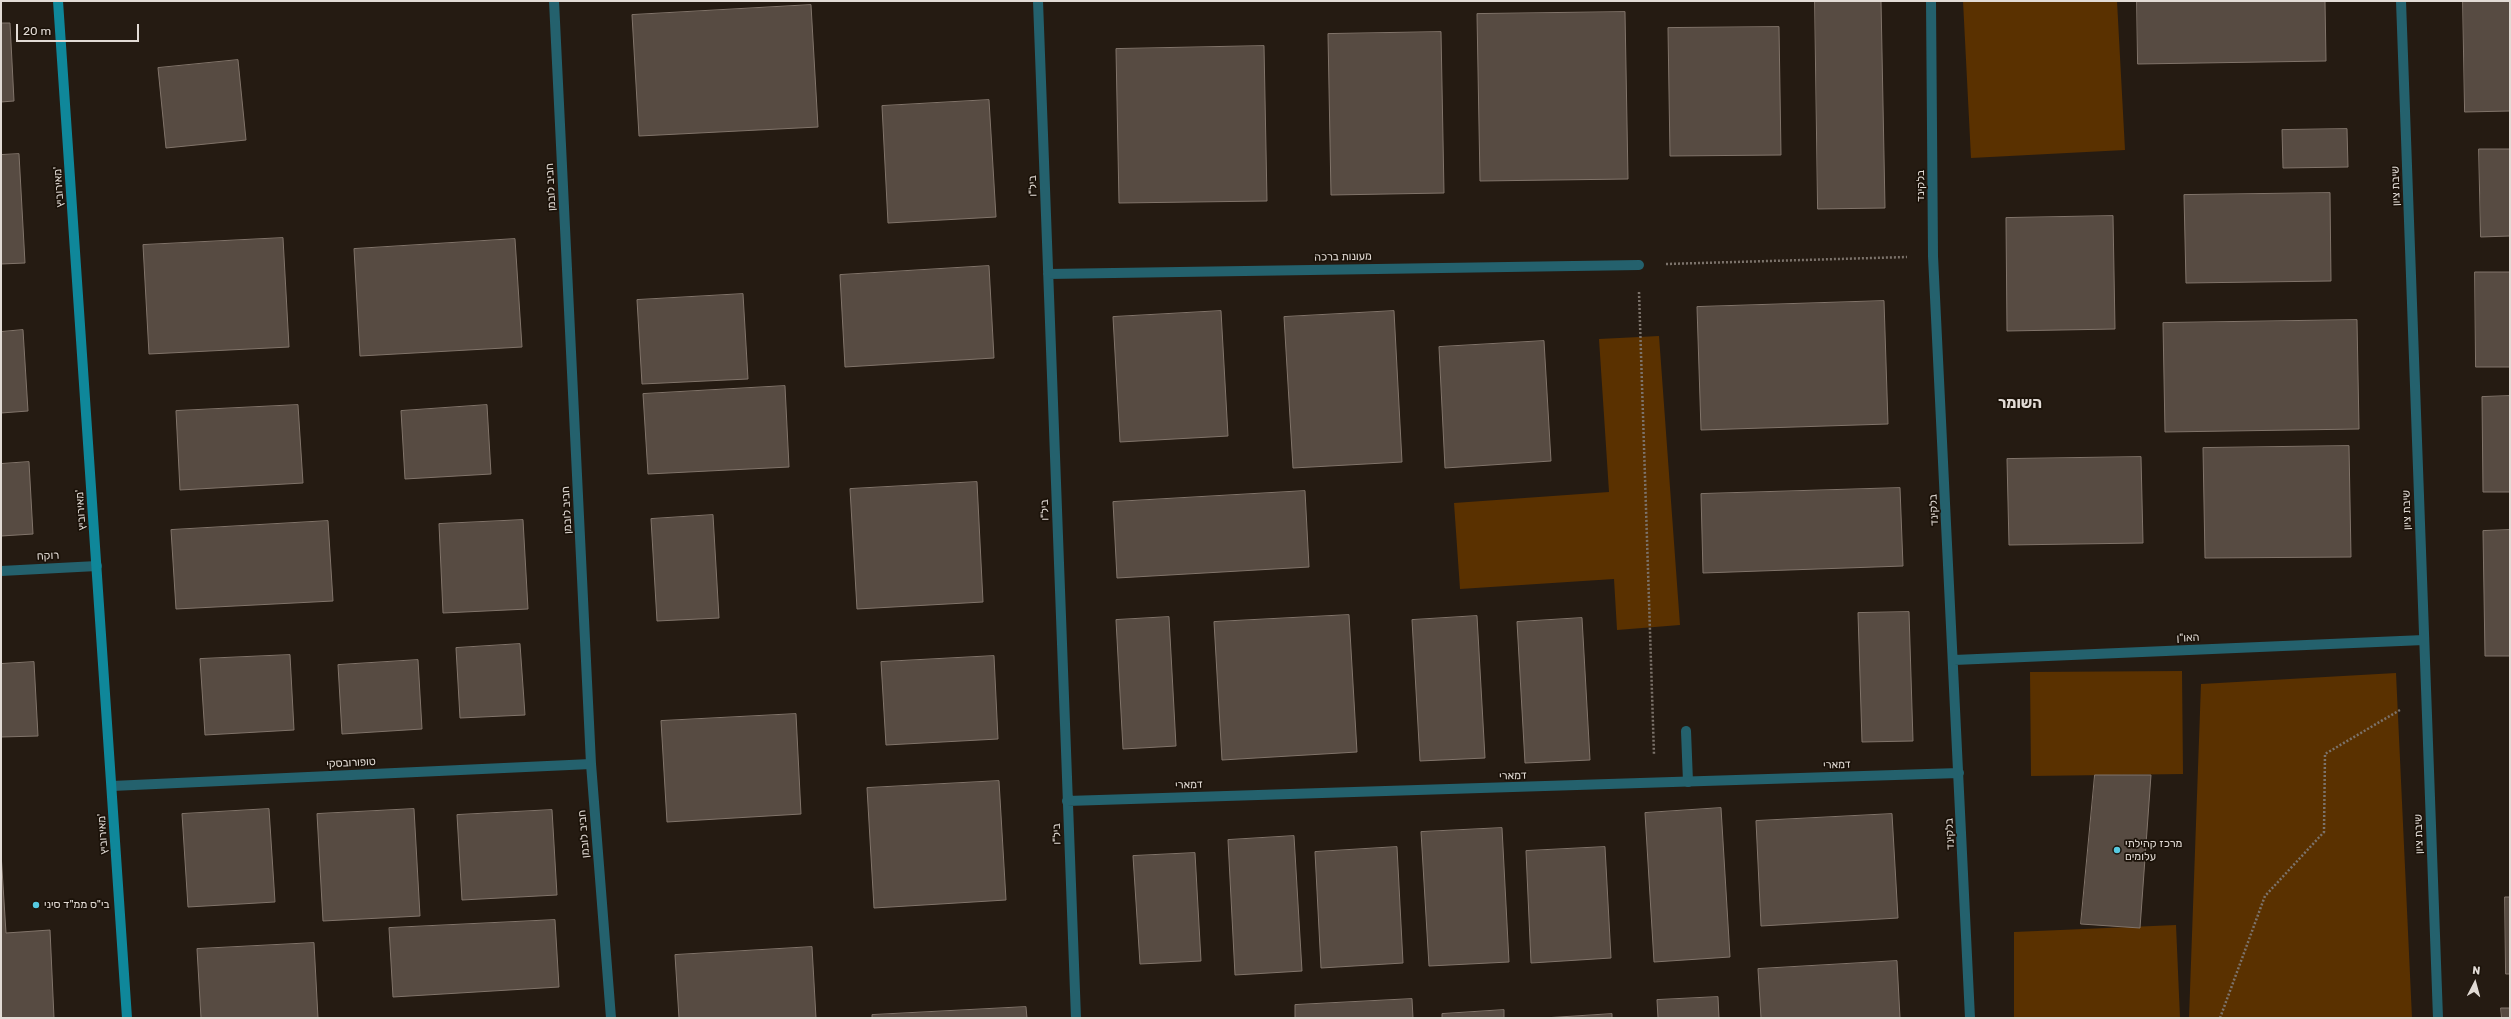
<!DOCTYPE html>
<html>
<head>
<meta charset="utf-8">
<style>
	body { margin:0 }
	#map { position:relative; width:2511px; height:1019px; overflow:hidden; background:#251b12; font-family:Rubik,sans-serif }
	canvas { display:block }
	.frame { position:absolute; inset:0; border:2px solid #e2dbd5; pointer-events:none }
	.north { position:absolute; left:2455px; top:963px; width:40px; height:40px; -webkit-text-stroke:3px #1b1209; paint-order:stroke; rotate:6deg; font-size:11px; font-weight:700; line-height:16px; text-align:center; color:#e2dbd5 }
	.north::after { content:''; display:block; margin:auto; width:14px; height:18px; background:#e2dbd5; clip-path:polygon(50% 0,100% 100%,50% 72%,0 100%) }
	.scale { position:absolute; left:16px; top:24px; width:123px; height:18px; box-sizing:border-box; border:2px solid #e2dbd5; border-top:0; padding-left:5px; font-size:12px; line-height:14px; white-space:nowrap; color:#e2dbd5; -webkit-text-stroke:3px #1b1209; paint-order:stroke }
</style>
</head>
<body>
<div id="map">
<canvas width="2511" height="1019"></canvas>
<div class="frame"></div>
<div class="north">N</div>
<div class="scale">20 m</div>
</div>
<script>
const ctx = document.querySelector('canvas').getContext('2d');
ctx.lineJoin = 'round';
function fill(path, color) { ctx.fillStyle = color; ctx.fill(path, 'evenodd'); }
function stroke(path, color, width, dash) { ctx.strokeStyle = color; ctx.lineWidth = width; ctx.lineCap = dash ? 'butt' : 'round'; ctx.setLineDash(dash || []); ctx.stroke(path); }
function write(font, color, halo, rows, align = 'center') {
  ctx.font = font + ' Rubik,"Noto Sans Hebrew",sans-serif'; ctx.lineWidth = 3.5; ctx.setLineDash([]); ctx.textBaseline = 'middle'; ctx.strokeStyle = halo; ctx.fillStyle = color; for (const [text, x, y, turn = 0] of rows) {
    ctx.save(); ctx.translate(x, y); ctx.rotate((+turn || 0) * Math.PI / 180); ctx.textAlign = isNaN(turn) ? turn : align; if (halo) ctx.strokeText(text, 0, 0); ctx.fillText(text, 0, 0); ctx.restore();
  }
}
fill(new Path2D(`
	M1963 1H2117L2125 150 1971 158Z
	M1659 336 1680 625 1617 630 1614 579 1460 589 1454 503 1609 492 1599 339Z
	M2182 671 2183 774 2031 776 2030 672Z
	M2396 673 2412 1018H2189L2201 684Z
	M2176 925 2180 1018H2014V932Z`), '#5a3100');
const building = new Path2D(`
	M1815 1H1881L1885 208 1818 209Z
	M2137 1H2325L2326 61 2138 64Z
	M2463 1H2510V111L2465 112Z
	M811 5 818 127 639 136 632 15Z
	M1625 12 1628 179 1480 181 1477 14Z
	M1 23H10L14 101 1 102Z
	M1779 27 1781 155 1670 156 1668 28Z
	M1441 32 1444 193 1331 195 1328 34Z
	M1264 46 1267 201 1119 203 1116 49Z
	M238 60 246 140 166 148 158 68Z
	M989 100 996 217 888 223 882 106Z
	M2347 129 2348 167 2283 168 2282 130Z
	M2479 149H2510V236L2481 237Z
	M19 154 25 263 1 264V155Z
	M2330 193 2331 281 2186 283 2184 195Z
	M2113 216 2115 329 2007 331 2006 218Z
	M283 238 289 347 149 354 143 245Z
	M515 239 522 347 360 356 354 249Z
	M989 266 994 358 845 367 840 275Z
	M2475 272H2510V367H2476Z
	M743 294 748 379 642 384 637 300Z
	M1884 301 1888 424 1701 430 1697 307Z
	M1221 311 1228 436 1120 442 1113 317Z
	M1394 311 1402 462 1293 468 1284 317Z
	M2357 320 2359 429 2165 432 2163 323Z
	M23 330 28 411 1 413V332Z
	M1544 341 1551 461 1445 468 1439 347Z
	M785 386 789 467 648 474 643 394Z
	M2510 396V492H2483L2482 397Z
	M298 405 303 483 180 490 176 411Z
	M487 405 491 474 405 479 401 411Z
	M2349 446 2351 557 2205 558 2203 448Z
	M2141 457 2143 543 2009 545 2007 459Z
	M29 462 33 534 1 536V464Z
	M977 482 983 602 857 609 850 489Z
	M1900 488 1903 566 1703 573 1701 494Z
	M1305 491 1309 567 1117 578 1113 502Z
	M713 515 719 618 657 621 651 519Z
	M523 520 528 609 443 613 439 524Z
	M328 521 333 601 176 609 171 530Z
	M2510 530V656H2485L2483 531Z
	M1909 612 1913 741 1862 742 1858 613Z
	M1349 615 1357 752 1222 760 1214 622Z
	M1477 616 1485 758 1420 761 1412 620Z
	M1169 617 1176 746 1123 749 1116 620Z
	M1582 618 1590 760 1525 763 1517 622Z
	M520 644 525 715 460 718 456 648Z
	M290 655 294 730 205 735 200 659Z
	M994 656 998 739 886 745 881 662Z
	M418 660 422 729 342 734 338 665Z
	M34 662 38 736 1 737V664Z
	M796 714 801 814 667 822 661 721Z
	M2095 775H2151L2140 928 2081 924Z
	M999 781 1006 900 874 908 867 788Z
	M1721 808 1730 957 1654 962 1645 813Z
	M269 809 275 902 188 907 182 814Z
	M414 809 420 916 323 921 317 814Z
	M552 810 557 895 462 900 457 815Z
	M1892 814 1898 918 1761 926 1756 821Z
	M1502 828 1509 962 1429 966 1421 832Z
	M1294 836 1302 971 1235 975 1228 840Z
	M1397 847 1403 963 1321 968 1315 852Z
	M1605 847 1611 958 1531 963 1526 851Z
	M1 853 6 933 50 930 54 1018H1Z
	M1195 853 1201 961 1140 964 1133 856Z
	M2505 897H2510V974H2506Z
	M555 920 559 987 393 997 389 928Z
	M314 943 318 1018H201L197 949Z
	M812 947 816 1018H679L675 955Z
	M1897 961 1900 1018H1761L1758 969Z
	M1718 997 1719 1018H1658L1657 1000Z
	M1412 999 1413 1018H1295V1005Z
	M1026 1007 1027 1018H872V1015Z
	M2501 1008H2510V1018H2502Z
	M1504 1010V1018H1442V1014Z
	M1612 1014V1018H1544Z`);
fill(building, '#574b42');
stroke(building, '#81746a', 1);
stroke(new Path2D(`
	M1666 264 1907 257
	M1639 292 1654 755
	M2220 1018 2265 896 2324 832 2325 754 2400 710`), '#7c736b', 2.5, [2, 2]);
stroke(new Path2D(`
	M1686 731 1688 782`), '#24616d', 10);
stroke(new Path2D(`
	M554 1 591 764 611 1018
	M1038 1 1076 1018
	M1931 1 1933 256 1970 1018
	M2401 1 2438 1018
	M1048 274 1639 265
	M1 571 97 566
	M1954 660 2424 640
	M112 786 591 764
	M1067 801 1959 773`), '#24616d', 10);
stroke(new Path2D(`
	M58 1 127 1018`), '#0f879a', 10);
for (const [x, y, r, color] of [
	[2117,850,4,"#56c9e0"],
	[36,905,4,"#56c9e0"]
]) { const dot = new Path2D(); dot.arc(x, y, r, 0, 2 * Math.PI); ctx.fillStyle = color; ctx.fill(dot); stroke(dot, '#1b1209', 1.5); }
write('11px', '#e2dbd5', '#1b1209', [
	["ביל\"ו",1033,186,-92],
	["בלקינד",1921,186,-90],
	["שיבת ציון",2396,186,-92],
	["מאירוביץ'",59,187,-94],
	["חביב לובמן",551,187,-93],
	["מעונות ברכה",1343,257,-1],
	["מאירוביץ'",81,510,-94],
	["חביב לובמן",567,510,-93],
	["ביל\"ו",1045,510,-92],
	["בלקינד",1934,510,-93],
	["שיבת ציון",2407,510,-92],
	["רוקח",48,556,-3],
	["האו\"ן",2188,638,-3],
	["טופורובסקי",351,763,-3],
	["דמארי",1837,765,-2],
	["דמארי",1513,776,-2],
	["דמארי",1189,785,-2],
	["מאירוביץ'",103,834,-94],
	["חביב לובמן",584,834,-95],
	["ביל\"ו",1057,834,-92],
	["בלקינד",1950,834,-93],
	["שיבת ציון",2419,834,-92]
]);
write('11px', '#e2dbd5', '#1b1209', [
	["מרכז קהילתי",2125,844],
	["עלומים",2125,857],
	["בי\"ס ממ\"ד סיני",44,905]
], 'left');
write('bold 15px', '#e2dbd5', '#1b1209', [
	["השומר",2020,404]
]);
</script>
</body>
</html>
